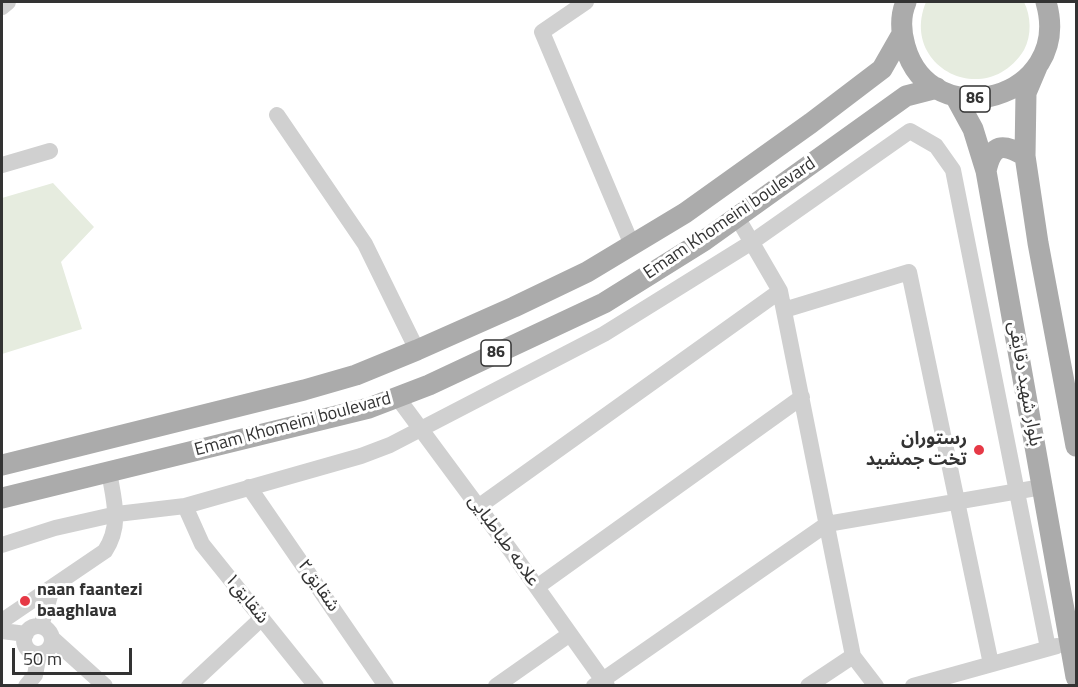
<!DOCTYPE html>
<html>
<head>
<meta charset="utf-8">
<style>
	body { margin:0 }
	#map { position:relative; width:1078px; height:687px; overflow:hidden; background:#fff; font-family:"Titillium Web",sans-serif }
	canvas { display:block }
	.frame { position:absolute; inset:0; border:3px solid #333; pointer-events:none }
	.scale { position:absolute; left:12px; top:648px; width:120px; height:27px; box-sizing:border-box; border:3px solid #333; border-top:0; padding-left:8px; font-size:18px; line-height:21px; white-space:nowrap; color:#333; -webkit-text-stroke:4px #fff; paint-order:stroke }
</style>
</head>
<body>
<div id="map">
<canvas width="1078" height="687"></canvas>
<div class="frame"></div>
<div class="scale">50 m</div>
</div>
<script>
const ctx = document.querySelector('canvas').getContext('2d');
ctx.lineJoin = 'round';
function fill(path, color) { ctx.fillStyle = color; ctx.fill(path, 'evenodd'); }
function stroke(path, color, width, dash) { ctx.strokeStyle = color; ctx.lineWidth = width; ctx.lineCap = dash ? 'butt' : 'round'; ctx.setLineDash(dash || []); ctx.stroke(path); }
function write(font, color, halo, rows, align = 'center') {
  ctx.font = font + ' "Titillium Web","Noto Sans Arabic",sans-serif'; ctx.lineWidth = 6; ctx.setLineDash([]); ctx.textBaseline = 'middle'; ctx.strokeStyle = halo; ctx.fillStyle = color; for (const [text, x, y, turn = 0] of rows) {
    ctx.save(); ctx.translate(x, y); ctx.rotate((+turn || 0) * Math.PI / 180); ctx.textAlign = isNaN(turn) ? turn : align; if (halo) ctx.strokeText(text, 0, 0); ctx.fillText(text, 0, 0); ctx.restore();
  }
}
fill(new Path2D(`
	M926 2H1024C1031 16 1032 35 1024 50 986 111 899 67 926 2Z
	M53 183 94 227 61 262 82 329 2 354V198Z`), '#e6ecdf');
stroke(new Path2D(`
	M586 2 542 32 632 245
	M2 7 8 2
	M277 115 365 244 417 350
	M2 165 50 151
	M737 217 780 291 853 656 876 686
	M784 310 909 272 991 664
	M397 397 511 551 607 686
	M249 487 386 686
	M185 506 202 544 316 686
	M478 507 780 291
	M2 545 55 528 117 514 185 506 361 456 390 445 604 334 752 242 910 131 936 146 953 170 1048 648
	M537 587 802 397
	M2 621 105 551C122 525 114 501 109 472
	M24 640a14 14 0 1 1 28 0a14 14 0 1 1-28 0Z
	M41 626 52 589
	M2 631 26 634
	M53 639 105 686
	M26 686 35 675 39 654
	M189 686 262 618
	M496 686 570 634
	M594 686 827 524 1042 487
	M808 686 853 656
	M913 686 1057 646`), '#d0d0d0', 16);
stroke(new Path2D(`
	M906 2C900 16 901 32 905 46 931 138 1074 99 1046 2
	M1037 67 1026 93 1025 156 1038 243 1076 446
	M955 96 973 129 986 171 1076 677
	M986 171C992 143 1003 143 1025 156
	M2 465 304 390 356 375 417 350 514 307 587 272 685 213 811 123 882 69 902 34
	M2 498 369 408 429 385 604 303 705 240 906 96 937 88`), '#ababab', 21);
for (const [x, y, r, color] of [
	[979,450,6,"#e63946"],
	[25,601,6,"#e63946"]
]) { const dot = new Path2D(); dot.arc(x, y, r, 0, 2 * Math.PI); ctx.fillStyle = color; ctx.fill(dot); stroke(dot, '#fff', 2); }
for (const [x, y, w] of [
	[975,99,30],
	[496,353,30]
]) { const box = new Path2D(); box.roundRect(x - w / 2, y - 13, w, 26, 4.5); ctx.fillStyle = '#fff'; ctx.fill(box); stroke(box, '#333', 1.5); }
write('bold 16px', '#333', null, [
	["86",975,99],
	["86",496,353]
]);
write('18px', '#333', '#fff', [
	["Emam Khomeini boulevard",730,219,-34],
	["بلوار شهید دقایقی",1024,384,80],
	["Emam Khomeini boulevard",293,425,-15],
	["علامه طباطبایی",503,541,54],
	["شقایق۲",318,586,55],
	["شقایق۱",246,599,51]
]);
write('bold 18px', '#333', '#fff', [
	["رستوران",967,440],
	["تخت جمشید",967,461],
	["naan faantezi",37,591,"left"],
	["baaghlava",37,612,"left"]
], 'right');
</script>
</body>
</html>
